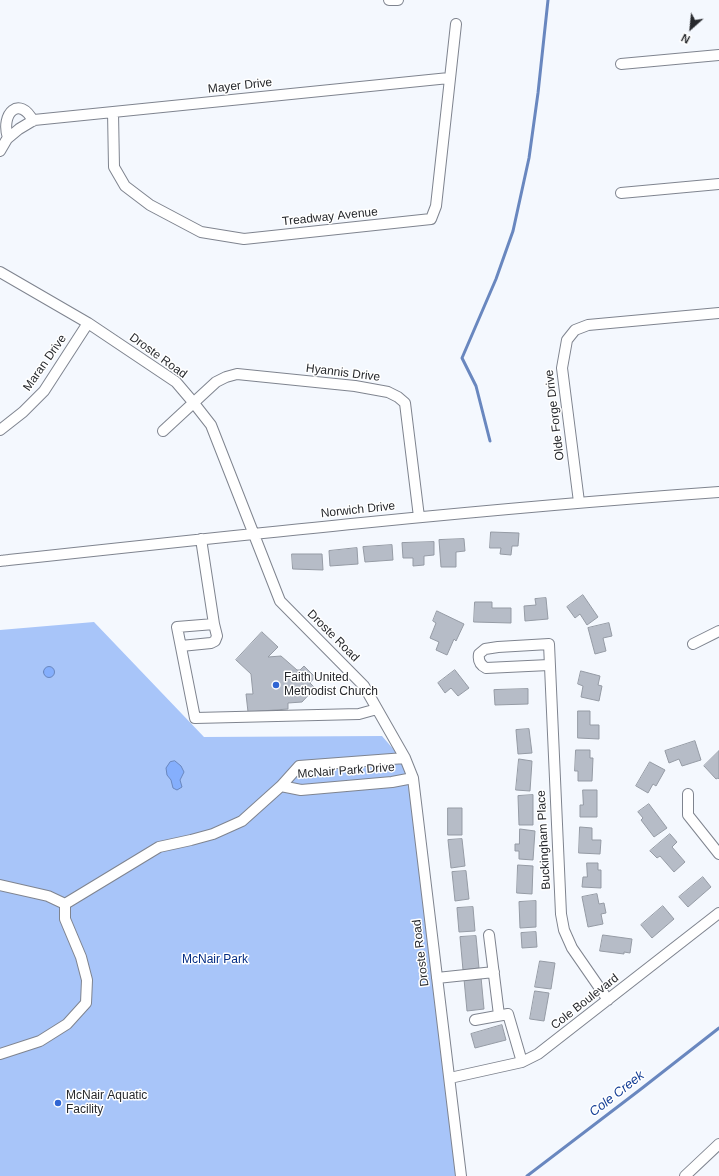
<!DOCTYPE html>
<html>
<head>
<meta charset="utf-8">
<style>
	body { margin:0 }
	#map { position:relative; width:719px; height:1176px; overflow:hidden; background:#f4f8fe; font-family:Arial,sans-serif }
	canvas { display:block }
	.north { position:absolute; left:671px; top:8px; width:40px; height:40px; -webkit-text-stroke:3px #fff; paint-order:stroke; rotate:207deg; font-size:11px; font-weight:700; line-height:16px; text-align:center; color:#27292d }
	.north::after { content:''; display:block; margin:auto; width:14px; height:18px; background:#27292d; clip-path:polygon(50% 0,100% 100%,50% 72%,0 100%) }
</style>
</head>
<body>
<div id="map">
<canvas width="719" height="1176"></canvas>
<div class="north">N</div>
</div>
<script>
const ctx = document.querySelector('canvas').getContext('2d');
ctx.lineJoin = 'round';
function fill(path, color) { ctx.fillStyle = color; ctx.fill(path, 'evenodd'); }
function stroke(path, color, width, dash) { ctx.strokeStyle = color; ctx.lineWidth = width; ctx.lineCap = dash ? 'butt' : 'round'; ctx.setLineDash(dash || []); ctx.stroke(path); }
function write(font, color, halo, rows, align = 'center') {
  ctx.font = font + ' Arial,sans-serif'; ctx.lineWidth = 3; ctx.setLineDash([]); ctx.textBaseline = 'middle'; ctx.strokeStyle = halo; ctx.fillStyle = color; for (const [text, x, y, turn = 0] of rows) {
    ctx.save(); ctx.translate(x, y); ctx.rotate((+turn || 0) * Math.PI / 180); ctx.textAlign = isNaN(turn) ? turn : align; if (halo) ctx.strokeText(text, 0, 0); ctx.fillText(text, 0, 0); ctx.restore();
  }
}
fill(new Path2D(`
	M94 622 204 737 382 736 408 766 413 817 462 1176H0V630Z`), '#a8c5f9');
const water = new Path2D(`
	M43.5 672a5.5 5.5 0 1 1 11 0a5.5 5.5 0 1 1-11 0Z
	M175 761 181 766 184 772 180 780 182 787 177 790 173 788 171 780 167 775 166 768 170 762Z`);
fill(water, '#85affd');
stroke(water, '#6987bf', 1);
stroke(new Path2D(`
	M490 441 476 386 462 358 496 279 513 231 529 158 538 93 548 0
	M527 1176 641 1089 719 1028`), '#6987bf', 3);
const building = new Path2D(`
	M491 532 519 533 518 546H512L511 555 500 554 501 548H490Z
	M464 539 465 551 456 552V567H441L439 540Z
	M434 542V555L424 556V565L413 566V558H403L402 543Z
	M392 545 393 560 365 562 363 547Z
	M357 548 358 564 330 566 329 551Z
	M292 554H322L323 570 293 569Z
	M583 595 598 617 587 625 580 614 575 618 567 607Z
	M546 598 548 619 525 621 524 606 536 605 535 599Z
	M475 602H492V608H511V623L474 622Z
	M437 611 464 624 456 641 454 639 447 655 436 650 439 642 430 638 436 623 433 621Z
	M609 623 612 636 603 638 606 651 595 654 588 628Z
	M262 632 278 647 268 657 281 656 297 670H300L304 666 315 677 310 683 315 688 302 702 288 703V709L248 712 246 694H253L251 674 236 660Z
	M455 670 469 688 458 696 451 688 445 693 438 683Z
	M581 671 600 676 598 685 602 686 599 701 581 697 583 686 578 684Z
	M528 689V704L495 705 494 690Z
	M578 711H590V725H599V739L578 738Z
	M529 729 532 753 518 754 516 730Z
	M695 741 701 760 682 766 679 759 669 763 665 751Z
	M576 750H590V758H593L592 781H578V771H575Z
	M719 751V779L718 778 716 779 704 766Z
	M519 759 532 761 530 791 516 790Z
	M650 762 665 770 656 786 653 784 648 793 636 786Z
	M583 790H597V817H580V805H583Z
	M533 795V825H519L518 796Z
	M649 804 667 828 654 837 641 820 643 818 638 812Z
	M448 808H462V835H448Z
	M580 827 592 828V840H601L600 854 579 853Z
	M520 829 535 831 533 860 519 859V851H515V844H519Z
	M670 834 677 842 672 847 685 862 674 872 660 856 657 858 650 851Z
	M462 839 465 866 451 868 448 840Z
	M587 863H598V870H601V888L582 887 583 877H587Z
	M518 865 533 866 532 894 517 893Z
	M466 871 469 899 455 901 452 872Z
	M703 877 711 887 688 907 679 897Z
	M597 894 599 904 604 903 606 913 601 914 603 924 588 927 582 897Z
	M536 901V927L520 928 519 902Z
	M663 906 674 919 652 938 641 925Z
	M473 907 475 931 459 932 457 908Z
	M536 932 537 947 522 948 521 933Z
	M603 935 632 939 630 953 624 952V954L600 951Z
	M476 936 479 968 463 970 460 937Z
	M540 961 555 963 551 989 535 987Z
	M481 977 484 1009 467 1011 464 979Z
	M535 991 549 993 544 1021 530 1019Z
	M502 1025 506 1040 475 1048 471 1034Z`);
fill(building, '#b6bcc7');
stroke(building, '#959ba5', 1);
const minor = new Path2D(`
	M389 0H398
	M621 64 719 55
	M113 112 114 167 125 186 150 205 201 232 244 239 431 219 436 206 456 24
	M8 138C0 113 20 95 33 121
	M0 151 7 139 19 129 34 120 449 78
	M621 193 719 184
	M0 272 88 323 176 382 193 402 211 425 280 601 364 686 405 758 413 778 461 1176
	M0 430 23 412 44 391 88 323
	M163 431 216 382 226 377 237 374 355 386 388 392 398 397 405 403 419 517
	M579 502 562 368 567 340 575 330 588 325 719 313
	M201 539 214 624 177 627 195 718 359 714 377 709
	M0 561C240 535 479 509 719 492
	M693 644 719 631
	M181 646 211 643 215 641 217 636 214 624
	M549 665 486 668C480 665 478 660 479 654L485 649 498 647 549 644 561 914 564 930 572 948 608 1000
	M405 758 299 766 281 786 301 790 392 782 413 778
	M688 794V815L719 854
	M0 885 48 896 65 904V919L81 957 87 980 86 1003 67 1024 40 1041 0 1054
	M65 904 159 847 191 840 213 834 242 821 281 786
	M489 935 499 1015
	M437 978 494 972
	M475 1020 508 1014 522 1062
	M450 1078 522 1062 538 1054 719 913
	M685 1176 719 1144`);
stroke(minor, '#7f848f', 12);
stroke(minor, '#fff', 10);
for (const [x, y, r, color] of [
	[276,685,4,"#3065d3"],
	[58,1103,4,"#3065d3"]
]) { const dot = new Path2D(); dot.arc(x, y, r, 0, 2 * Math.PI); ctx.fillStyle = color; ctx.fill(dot); stroke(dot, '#fff', 1.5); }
write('12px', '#27292d', '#fff', [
	["Mayer Drive",240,86,-6],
	["Treadway Avenue",330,217,-6],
	["Droste Road",158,356,36],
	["Maran Drive",45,363,-55],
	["Hyannis Drive",343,373,7],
	["Olde Forge Drive",555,415,-97],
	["Norwich Drive",358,510,-6],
	["Droste Road",333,636,45],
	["McNair Park Drive",346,771,-4],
	["Buckingham Place",544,840,-93],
	["Droste Road",421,953,-97],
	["Cole Boulevard",585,1002,-38]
]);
write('12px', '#27292d', '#fff', [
	["Faith United",284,678],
	["Methodist Church",284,692],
	["McNair Aquatic",66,1096],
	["Facility",66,1110]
], 'left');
write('12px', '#042d84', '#fff', [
	["McNair Park",215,960]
]);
write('italic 13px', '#133d95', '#fff', [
	["Cole Creek",617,1094,-38]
]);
</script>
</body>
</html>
